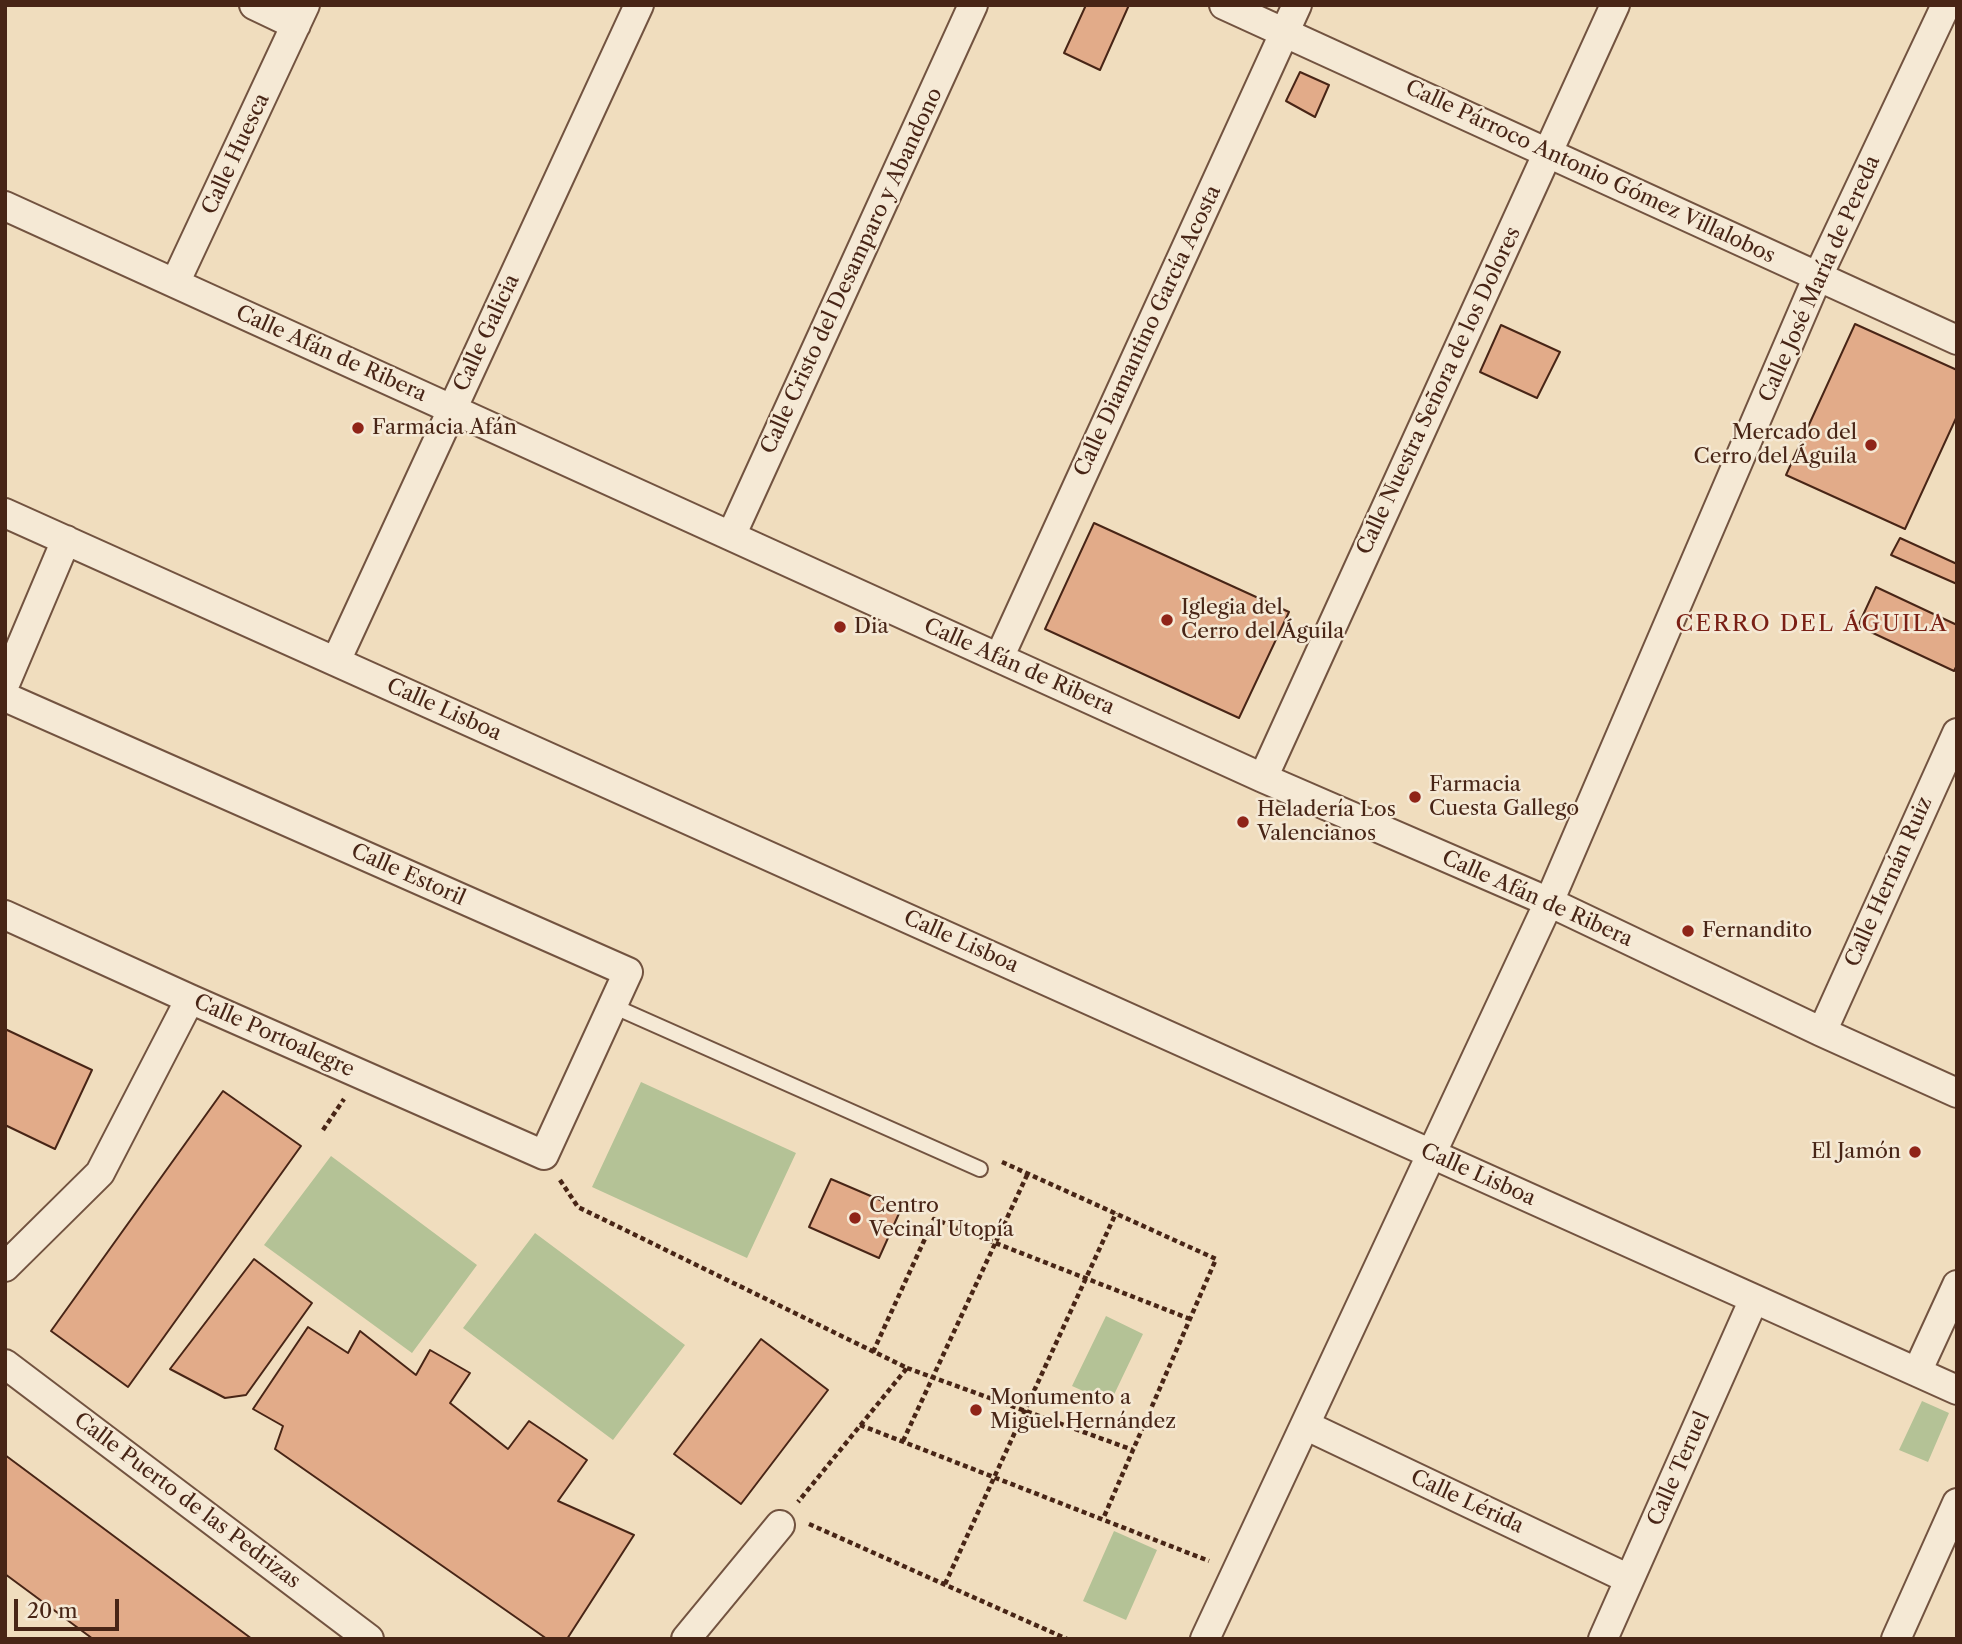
<!DOCTYPE html>
<html>
<head>
<meta charset="utf-8">
<style>
	body { margin:0 }
	#map { position:relative; width:1962px; height:1644px; overflow:hidden; background:#f0ddbe; font-family:"Libre Caslon Text",serif }
	canvas { display:block }
	.frame { position:absolute; inset:0; border:7px solid #482516; pointer-events:none }
	.scale { position:absolute; left:14px; top:1599px; width:105px; height:32px; box-sizing:border-box; border:4px solid #482516; border-top:0; padding-left:9px; font-size:21px; line-height:24px; white-space:nowrap; color:#482516; -webkit-text-stroke:5px #f5e9d5; paint-order:stroke }
</style>
</head>
<body>
<div id="map">
<canvas width="1962" height="1644"></canvas>
<div class="frame"></div>
<div class="scale">20 m</div>
</div>
<script>
const ctx = document.querySelector('canvas').getContext('2d');
ctx.lineJoin = 'round';
function fill(path, color) { ctx.fillStyle = color; ctx.fill(path, 'evenodd'); }
function stroke(path, color, width, dash) { ctx.strokeStyle = color; ctx.lineWidth = width; ctx.lineCap = dash ? 'butt' : 'round'; ctx.setLineDash(dash || []); ctx.stroke(path); }
function write(font, color, halo, rows, align = 'center') {
  ctx.font = font + ' "Libre Caslon Text",serif'; ctx.lineWidth = 5; ctx.setLineDash([]); ctx.textBaseline = 'middle'; ctx.strokeStyle = halo; ctx.fillStyle = color; for (const [text, x, y, turn = 0] of rows) {
    ctx.save(); ctx.translate(x, y); ctx.rotate((+turn || 0) * Math.PI / 180); ctx.textAlign = isNaN(turn) ? turn : align; if (halo) ctx.strokeText(text, 0, 0); ctx.fillText(text, 0, 0); ctx.restore();
  }
}
fill(new Path2D(`
	M641 1082 796 1153 747 1258 592 1187Z
	M331 1156 477 1265 412 1353 264 1245Z
	M535 1233 685 1345 613 1440 463 1328Z
	M1106 1316 1143 1334 1110 1403 1072 1386Z
	M1922 1401 1949 1413 1928 1462 1899 1450Z
	M1114 1531 1157 1550 1126 1620 1083 1601Z`), '#b4c296');
const building = new Path2D(`
	M1086 5H1129L1100 70 1064 53Z
	M1300 72 1329 85 1315 117 1286 101Z
	M1855 324 1957 370V416L1905 529 1786 475Z
	M1501 325 1560 352 1537 398 1480 372Z
	M1094 523 1289 612 1239 718 1045 629Z
	M1900 538 1957 564V584L1891 555Z
	M1876 587 1957 625V665L1954 671 1858 626Z
	M5 1029 92 1070 55 1149 5 1125Z
	M223 1091 301 1146 128 1387 51 1331Z
	M831 1179 901 1209 879 1258 809 1227Z
	M254 1259 312 1303 246 1395 225 1398 170 1369Z
	M308 1327 348 1353 360 1331 416 1375 430 1350 470 1373 450 1403 508 1449 529 1421 587 1460 558 1501 634 1535 567 1639H547L275 1449 283 1426 253 1409Z
	M761 1339 828 1390 741 1504 674 1454Z
	M5 1455 252 1639H93L5 1574Z`);
fill(building, '#e2ab89');
stroke(building, '#482516', 2);
const lane = new Path2D(`
	M613 1006 980 1169`);
const street = new Path2D(`
	M254 5 296 25
	M1224 5 1957 340
	M5 206 1263 778 1549 902 1822 1032 1957 1093
	M175 283 305 5
	M5 513 1957 1390
	M731 536 973 5
	M999 658 1297 5
	M336 661 639 5
	M5 684 66 540
	M5 697 628 972 544 1155 190 999 5 915
	M1263 778 1615 5
	M1822 1032 1957 733
	M5 1267 100 1173 190 999
	M5 1364 369 1639
	M1917 1372 1957 1285
	M1305 1425 1629 1579
	M686 1639 780 1525
	M1205 1639 1549 902 1818 276 1946 5
	M1603 1639 1754 1299
	M1896 1639 1957 1503`);
stroke(lane, '#725340', 18);
stroke(street, '#725340', 32);
stroke(new Path2D(`
	M323 1130 344 1099
	M1002 1162 1216 1259 1103 1519
	M560 1180 578 1207 907 1368 798 1502
	M873 1352 934 1219 1190 1319
	M907 1368 1133 1450
	M860 1425 1209 1561
	M903 1441 1028 1173
	M809 1524 1067 1639
	M945 1584 1116 1213`), '#482516', 4.5, [5, 3.5]);
stroke(lane, '#f5e9d5', 14);
stroke(street, '#f5e9d5', 28);
for (const [x, y, r, color] of [
	[358,428,7,"#8f2418"],
	[1871,445,7,"#8f2418"],
	[1167,620,7,"#8f2418"],
	[840,627,7,"#8f2418"],
	[1415,797,7,"#8f2418"],
	[1243,822,7,"#8f2418"],
	[1688,931,7,"#8f2418"],
	[1915,1152,7,"#8f2418"],
	[855,1218,7,"#8f2418"],
	[976,1410,7,"#8f2418"]
]) { const dot = new Path2D(); dot.arc(x, y, r, 0, 2 * Math.PI); ctx.fillStyle = color; ctx.fill(dot); stroke(dot, '#f5e9d5', 2.5); }
write('21px', '#482516', '#f5e9d5', [
	["Calle Huesca",236,154,-65],
	["Calle Párroco Antonio Gómez Villalobos",1590,172,25],
	["Calle Cristo del Desamparo y Abandono",852,271,-65],
	["Calle José María de Pereda",1820,279,-66],
	["Calle Diamantino García Acosta",1148,331,-65],
	["Calle Galicia",487,333,-65],
	["Calle Afán de Ribera",331,354,24],
	["Calle Nuestra Señora de los Dolores",1439,391,-65],
	["Calle Afán de Ribera",1019,667,24],
	["Calle Lisboa",444,710,24],
	["Calle Estoril",408,875,24],
	["Calle Hernán Ruiz",1889,882,-66],
	["Calle Afán de Ribera",1537,899,24],
	["Calle Lisboa",961,942,24],
	["Calle Portoalegre",274,1036,24],
	["Calle Lisboa",1478,1175,24],
	["Calle Teruel",1679,1469,-66],
	["Calle Puerto de las Pedrizas",187,1501,37],
	["Calle Lérida",1467,1502,25]
]);
write('21px', '#482516', '#f5e9d5', [
	["Farmacia Afán",372,428],
	["Mercado del",1857,433,"right"],
	["Cerro del Águila",1857,457,"right"],
	["Iglegia del",1181,608],
	["Cerro del Águila",1181,632],
	["Dia",854,627],
	["Farmacia",1429,785],
	["Cuesta Gallego",1429,809],
	["Heladería Los",1257,810],
	["Valencianos",1257,834],
	["Fernandito",1702,931],
	["El Jamón",1901,1152,"right"],
	["Centro",869,1206],
	["Vecinal Utopía",869,1230],
	["Monumento a",990,1398],
	["Miguel Hernández",990,1422]
], 'left');
ctx.letterSpacing = '2px';
write('23px', '#7a1f14', '#f5e9d5', [
	["CERRO DEL ÁGUILA",1812,624]
]);
ctx.letterSpacing = '0px';
</script>
</body>
</html>
